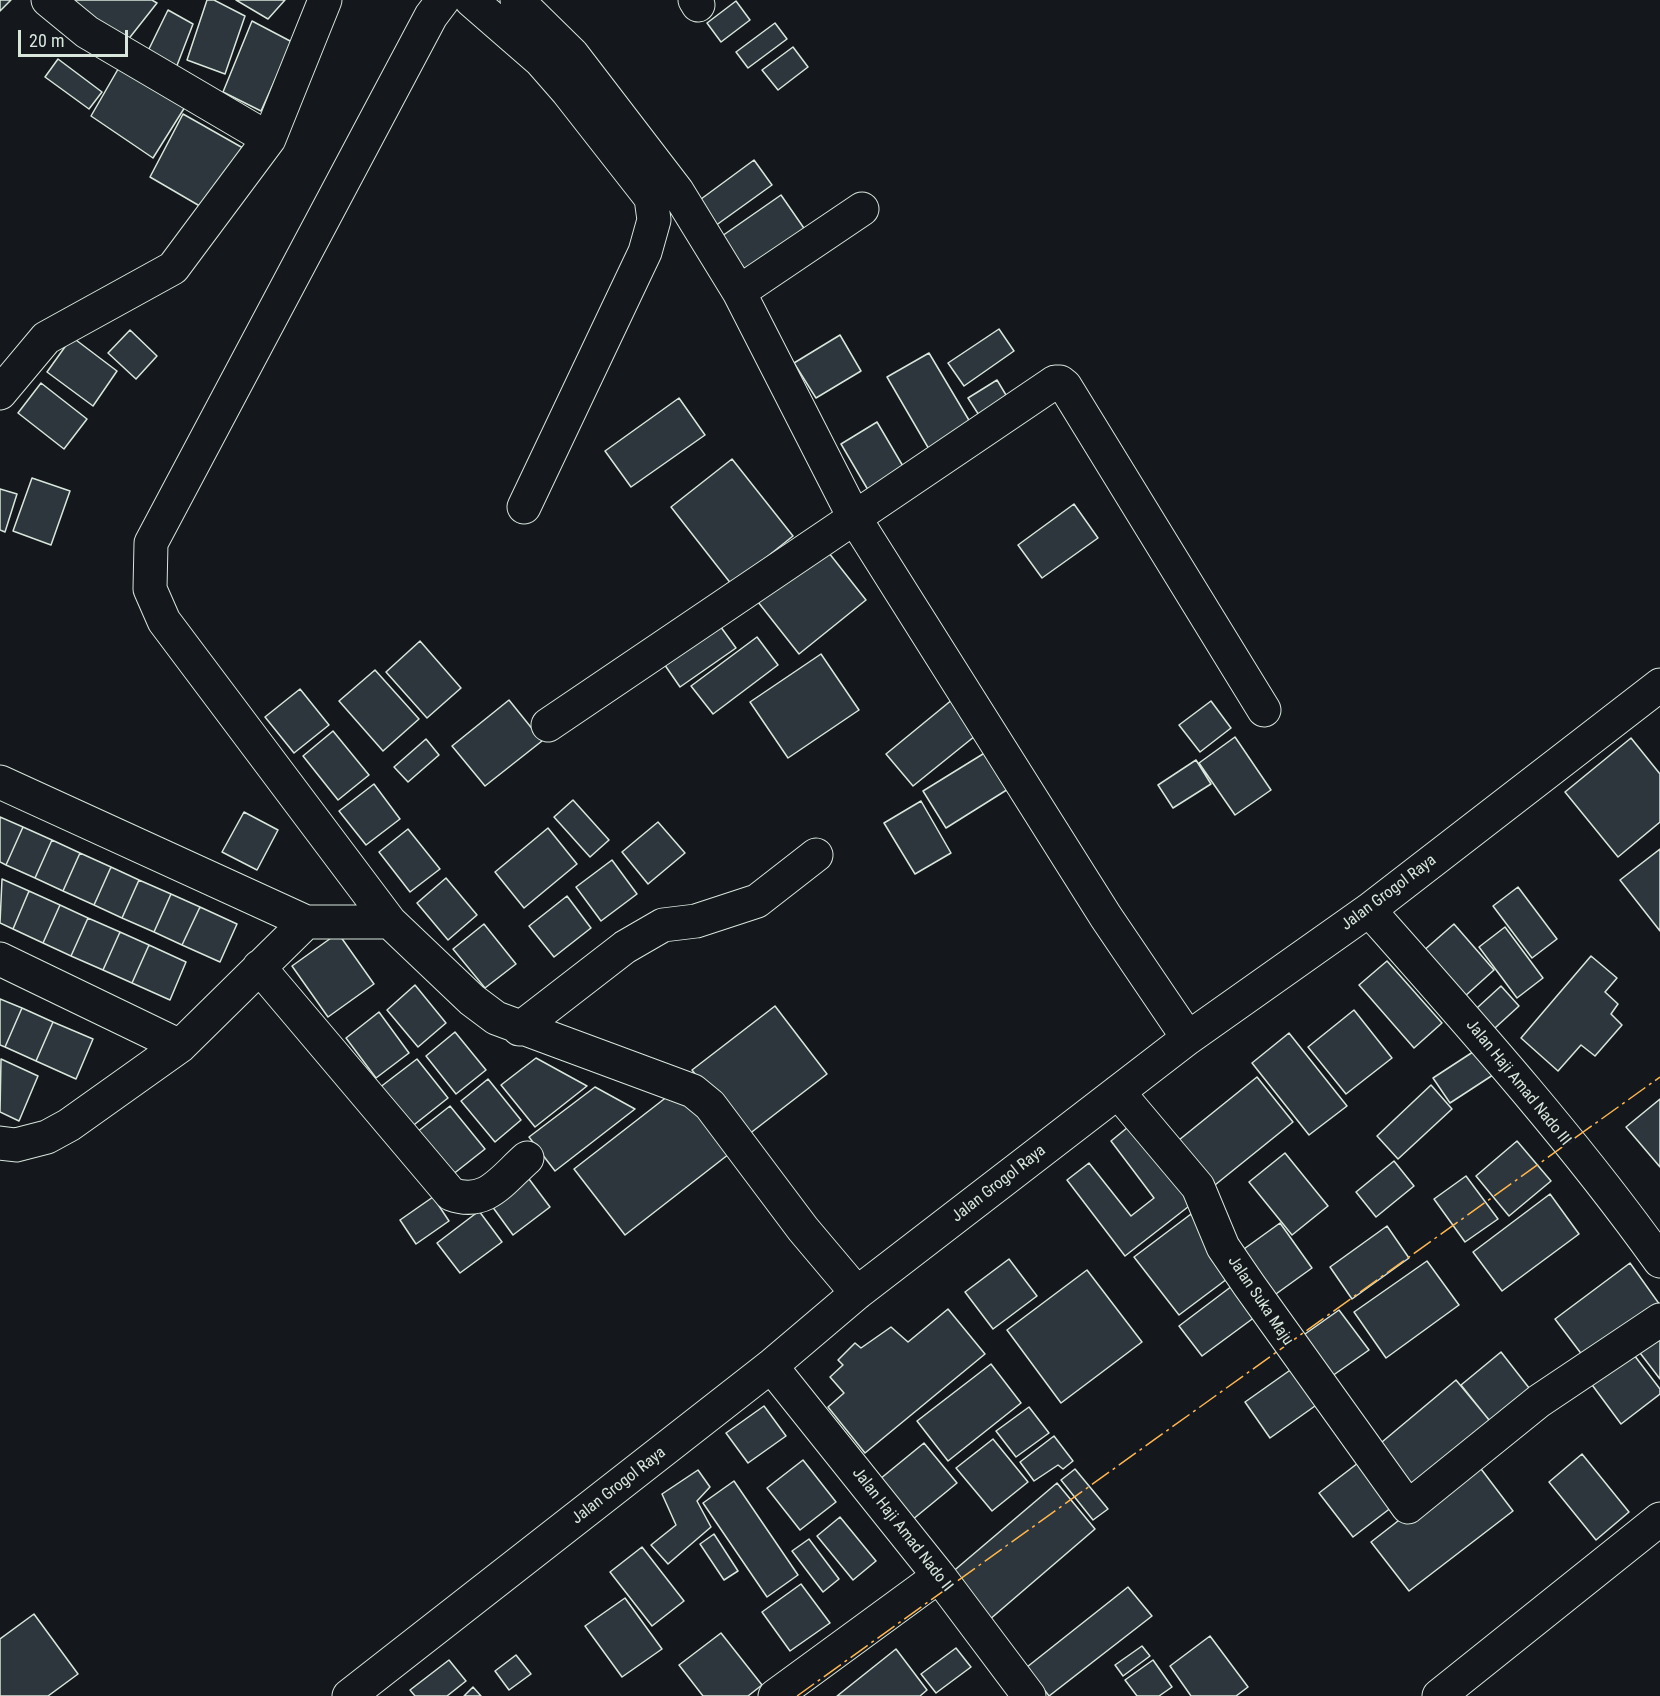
<!DOCTYPE html>
<html>
<head>
<meta charset="utf-8">
<style>
	body { margin:0 }
	#map { position:relative; width:1660px; height:1696px; overflow:hidden; background:#14181c; font-family:"Roboto Condensed",sans-serif }
	canvas { display:block }
	.scale { position:absolute; left:18px; top:30px; width:110px; height:27px; box-sizing:border-box; border:3px solid #d8e6dc; border-top:0; padding-left:8px; font-size:18px; line-height:21px; white-space:nowrap; color:#d8e6dc; -webkit-text-stroke:4px #14181c; paint-order:stroke }
</style>
</head>
<body>
<div id="map">
<canvas width="1660" height="1696"></canvas>
<div class="scale">20 m</div>
</div>
<script>
const ctx = document.querySelector('canvas').getContext('2d');
ctx.lineJoin = 'round';
function fill(path, color) { ctx.fillStyle = color; ctx.fill(path, 'evenodd'); }
function stroke(path, color, width, dash) { ctx.strokeStyle = color; ctx.lineWidth = width; ctx.lineCap = dash ? 'butt' : 'round'; ctx.setLineDash(dash || []); ctx.stroke(path); }
function write(font, color, halo, rows, align = 'center') {
  ctx.font = font + ' "Roboto Condensed",sans-serif'; ctx.lineWidth = 4.5; ctx.setLineDash([]); ctx.textBaseline = 'middle'; ctx.strokeStyle = halo; ctx.fillStyle = color; for (const [text, x, y, turn = 0] of rows) {
    ctx.save(); ctx.translate(x, y); ctx.rotate((+turn || 0) * Math.PI / 180); ctx.textAlign = isNaN(turn) ? turn : align; if (halo) ctx.strokeText(text, 0, 0); ctx.fillText(text, 0, 0); ctx.restore();
  }
}
const building = new Path2D(`
	M0 0H11L0 11Z
	M57 0H152L157 3 127 41Z
	M207 0H214L245 16 225 74 187 60Z
	M236 0H285L268 19Z
	M736 1 750 20 721 42 707 23Z
	M168 10 193 24 176 68 146 55Z
	M252 21 292 42 261 111 223 92Z
	M775 23 787 39 748 68 736 52Z
	M793 47 808 67 778 90 762 70Z
	M58 59 102 92 89 109 45 77Z
	M121 64 190 99 153 158 91 116Z
	M183 114 250 152 210 212 150 177Z
	M754 160 772 185 715 226 697 202Z
	M781 195 808 234 749 276 722 236Z
	M999 329 1014 351 964 386 948 363Z
	M130 330 157 356 136 379 108 353Z
	M840 335 861 371 816 398 794 363Z
	M72 337 117 371 93 406 47 372Z
	M929 353 976 432 933 456 887 377Z
	M997 380 1012 405 984 423 968 398Z
	M41 383 87 419 64 449 18 413Z
	M679 398 705 435 631 487 605 451Z
	M877 422 907 473 871 495 841 444Z
	M732 459 793 536 732 585 671 507Z
	M32 478 70 491 51 545 13 531Z
	M0 489 17 494 5 532 0 530Z
	M1074 504 1098 538 1042 578 1018 545Z
	M825 548 866 600 799 654 758 602Z
	M715 619 736 648 680 687 660 658Z
	M757 637 778 665 713 714 691 686Z
	M420 641 461 688 427 718 386 672Z
	M821 654 859 710 788 758 750 702Z
	M375 670 419 719 383 751 339 701Z
	M300 689 329 725 294 753 265 717Z
	M953 699 980 732 913 786 886 754Z
	M509 700 542 741 485 786 452 746Z
	M1211 701 1231 728 1200 752 1179 725Z
	M333 731 369 775 338 800 303 756Z
	M1235 737 1271 790 1235 815 1199 763Z
	M1631 738 1660 774V822L1618 857 1565 792Z
	M426 739 439 755 408 782 394 767Z
	M991 749 1013 786 946 828 923 791Z
	M1196 760 1211 784 1173 808 1158 785Z
	M374 784 400 819 366 845 339 811Z
	M573 800 609 840 590 857 554 817Z
	M921 801 951 853 915 874 884 823Z
	M244 812 278 830 257 870 222 852Z
	M0 817 23 827 6 865 0 862Z
	M658 822 685 853 648 884 622 852Z
	M23 827 52 840 35 878 6 865Z
	M548 828 577 864 524 908 495 872Z
	M408 829 440 869 410 892 379 852Z
	M52 840 80 853 63 891 35 878Z
	M1660 849V931L1620 880Z
	M80 853 111 867 94 905 63 891Z
	M612 860 637 894 601 921 576 887Z
	M111 867 139 880 122 918 94 905Z
	M446 878 477 915 448 940 417 903Z
	M2 879 29 891 13 929 0 923Z
	M139 880 171 894 154 932 122 918Z
	M1518 887 1557 939 1532 958 1493 906Z
	M29 891 60 905 43 943 13 929Z
	M171 894 200 907 182 945 154 932Z
	M567 896 591 928 554 957 529 926Z
	M60 905 88 918 71 956 43 943Z
	M200 907 237 924 220 962 182 945Z
	M88 918 120 932 103 970 71 956Z
	M484 924 516 964 485 988 453 949Z
	M1454 924 1494 970 1454 1006 1414 959Z
	M1505 927 1543 978 1517 998 1479 947Z
	M120 932 149 945 132 983 103 970Z
	M338 933 374 984 328 1017 292 966Z
	M149 945 186 962 170 1000 132 983Z
	M1591 956 1617 978 1605 992 1618 1004 1611 1014 1622 1025 1595 1056 1581 1045 1558 1071 1521 1038Z
	M1387 961 1442 1023 1414 1048 1359 985Z
	M415 985 446 1023 418 1047 387 1010Z
	M1501 986 1519 1006 1484 1038 1466 1018Z
	M0 999 22 1008 5 1047 0 1045Z
	M775 1006 827 1074 744 1138 692 1070Z
	M22 1008 53 1022 36 1061 5 1047Z
	M1354 1010 1392 1058 1346 1094 1308 1047Z
	M379 1012 409 1053 376 1078 346 1038Z
	M53 1022 93 1039 76 1079 36 1061Z
	M455 1032 486 1070 456 1094 426 1056Z
	M1289 1033 1347 1106 1309 1135 1252 1063Z
	M1479 1048 1496 1073 1450 1103 1433 1078Z
	M536 1058 587 1086 535 1127 501 1085Z
	M1 1059 38 1076 19 1121 0 1112Z
	M417 1059 448 1098 410 1128 379 1088Z
	M1257 1077 1293 1122 1210 1189 1174 1144Z
	M488 1079 521 1120 495 1142 461 1101Z
	M1431 1085 1452 1109 1398 1159 1377 1136Z
	M595 1087 635 1109 555 1171 529 1137Z
	M677 1089 729 1154 625 1235 574 1169Z
	M1660 1099V1167L1626 1127Z
	M450 1106 485 1149 452 1175 417 1132Z
	M1133 1123 1193 1203 1125 1256 1067 1180 1089 1163 1131 1216 1154 1198 1111 1141Z
	M1517 1141 1551 1181 1509 1216 1476 1176Z
	M1285 1153 1328 1206 1292 1235 1249 1182Z
	M1394 1161 1414 1186 1376 1217 1356 1192Z
	M526 1175 550 1207 513 1235 489 1202Z
	M1466 1176 1498 1219 1465 1242 1434 1199Z
	M1550 1194 1579 1234 1502 1291 1473 1252Z
	M433 1197 449 1221 416 1244 400 1220Z
	M479 1211 502 1242 460 1273 437 1243Z
	M1191 1214 1235 1273 1179 1315 1134 1257Z
	M1280 1223 1312 1268 1269 1299 1237 1254Z
	M1387 1226 1409 1258 1352 1299 1330 1267Z
	M1009 1259 1037 1296 993 1329 965 1292Z
	M1427 1261 1459 1305 1386 1358 1354 1312Z
	M1630 1263 1660 1305 1586 1360 1555 1319Z
	M1087 1270 1142 1342 1061 1403 1007 1330Z
	M1236 1283 1259 1314 1202 1356 1179 1326Z
	M948 1309 985 1354 865 1453 828 1407 844 1393 830 1377 843 1365 838 1360 855 1343 861 1348 891 1327 908 1342Z
	M1339 1310 1369 1350 1325 1381 1295 1341Z
	M1660 1331V1379L1637 1349Z
	M1628 1347 1660 1389V1394L1621 1424 1587 1378Z
	M1501 1352 1533 1393 1493 1425 1461 1385Z
	M991 1364 1021 1403 948 1461 917 1421Z
	M1296 1366 1322 1401 1270 1438 1245 1402Z
	M1456 1380 1495 1427 1414 1494 1376 1447Z
	M764 1406 786 1436 748 1463 726 1433Z
	M1029 1407 1049 1433 1016 1457 996 1431Z
	M1054 1436 1073 1461 1063 1469 1058 1465 1034 1481 1020 1462Z
	M993 1439 1028 1482 992 1511 956 1468Z
	M924 1443 957 1483 912 1520 880 1479Z
	M1582 1454 1629 1512 1596 1540 1549 1482Z
	M803 1460 836 1502 800 1530 767 1488Z
	M1475 1461 1513 1511 1409 1591 1371 1542Z
	M1358 1463 1392 1507 1353 1537 1319 1493Z
	M1075 1469 1108 1509 1093 1520 1061 1480Z
	M698 1470 710 1487 697 1501 711 1527 668 1564 651 1545 676 1525 662 1494Z
	M734 1481 798 1575 767 1597 703 1503Z
	M1057 1483 1095 1529 989 1620 950 1574Z
	M840 1517 876 1561 853 1580 817 1536Z
	M714 1534 738 1571 724 1580 700 1544Z
	M809 1539 839 1579 823 1592 792 1551Z
	M642 1547 684 1601 652 1626 610 1572Z
	M801 1584 830 1623 790 1651 762 1612Z
	M1128 1587 1152 1616 1049 1696 1027 1667Z
	M625 1598 662 1649 622 1677 585 1626Z
	M34 1614 78 1674 48 1696H0V1639Z
	M721 1633 762 1685 748 1696H703L679 1665Z
	M1210 1636 1248 1687 1236 1696H1191L1170 1666Z
	M1142 1646 1150 1656 1123 1676 1115 1665Z
	M956 1648 971 1667 936 1693 921 1674Z
	M896 1649 927 1690 920 1696H837Z
	M516 1655 531 1674 509 1690 495 1671Z
	M449 1660 466 1681 447 1696H415L410 1690Z
	M1153 1660 1172 1687 1159 1696H1137L1125 1680Z
	M473 1687 481 1696H464Z`);
fill(building, '#2c363c');
stroke(building, '#d8e6dc', 1.5);
const minor = new Path2D(`
	M48 0 87 32 269 139
	M443 0 431 16 151 543 150 589 164 621 390 922 472 1000 496 1018 693 1091 710 1105 803 1229 857 1293
	M471 0 540 60 568 92 651 198 654 220 645 252 524 507
	M517 0 572 54 677 191 739 292 854 517 1106 917 1188 1038
	M695 0 698 5
	M739 292 862 209
	M0 393 46 338 173 268 269 139 325 0
	M548 725 1055 382H1060L1065 386 1264 710
	M0 782 306 922H390
	M1369 910C1469 1023 1572 1138 1660 1261
	M0 959 180 1046
	M259 967 451 1194C486 1207 502 1180 527 1158
	M519 1029 625 947 663 925 696 921 757 901 816 855
	M1118 1092 1198 1187 1223 1247 1249 1285 1408 1507 1539 1401 1660 1320
	M0 1143 16 1145 47 1137 69 1125 180 1046 306 922
	M771 1366 939 1576 1029 1696
	M349 1696 771 1366 857 1293 1188 1038 1369 910 1660 685
	M775 1696 939 1576
	M1439 1696 1660 1519`);
stroke(minor, '#d8e6dc', 35);
stroke(minor, '#14181c', 33);
stroke(new Path2D(`
	M797 1696 1660 1077`), '#ffb74d', 1.5, [21, 4.5, 3, 4.5]);
write('16px', '#d8e6dc', '#14181c', [
	["Jalan Grogol Raya",1389,893,-37],
	["Jalan Haji Amad Nado III",1518,1083,51],
	["Jalan Grogol Raya",999,1184,-38],
	["Jalan Suka Maju",1260,1301,56],
	["Jalan Grogol Raya",619,1486,-38],
	["Jalan Haji Amad Nado II",902,1530,52]
]);
</script>
</body>
</html>
